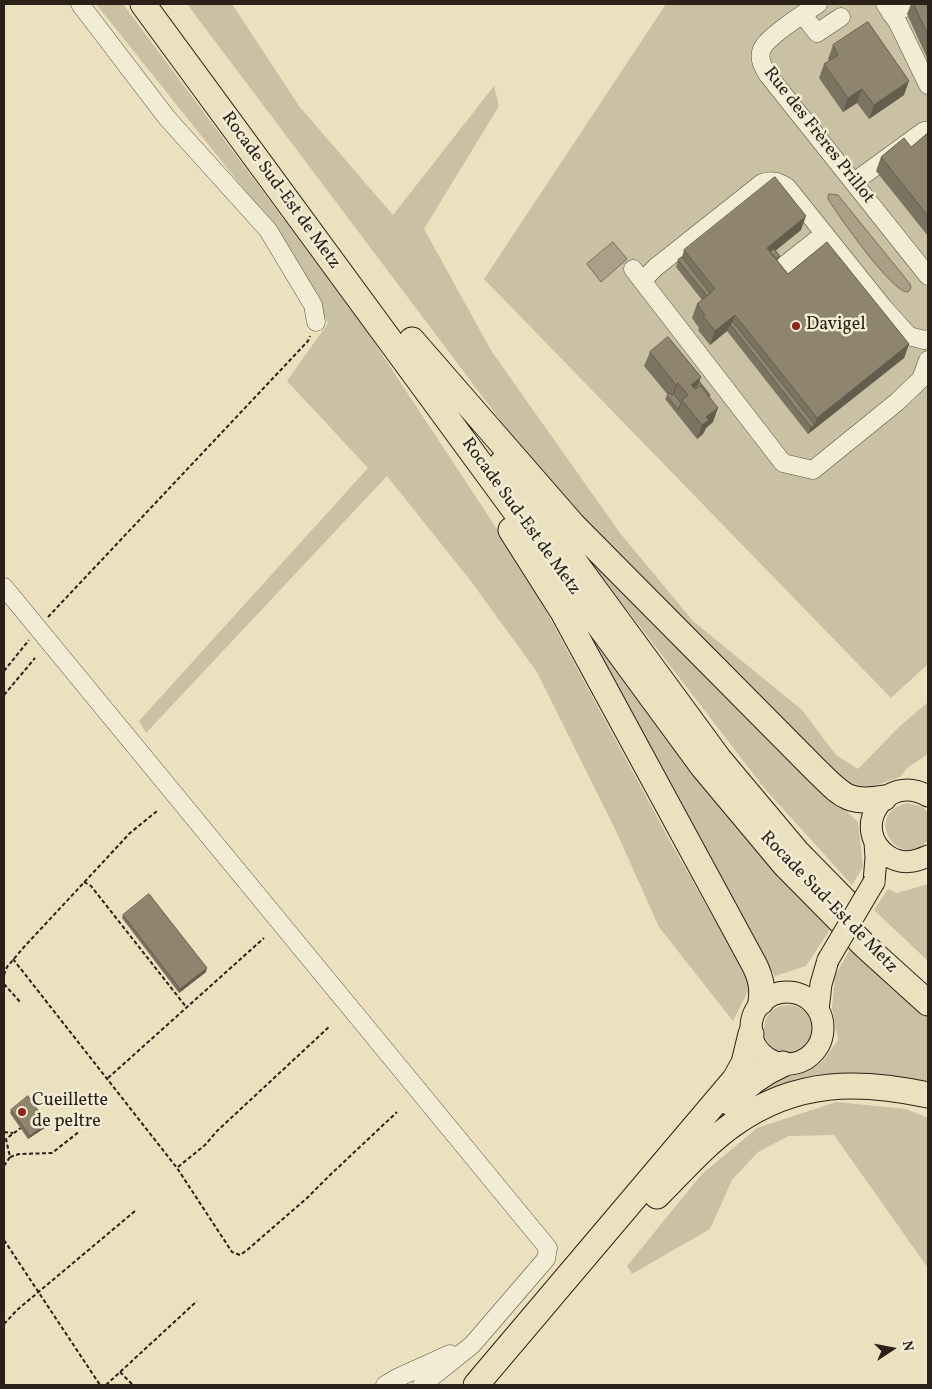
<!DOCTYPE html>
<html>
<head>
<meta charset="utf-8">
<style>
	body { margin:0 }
	#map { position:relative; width:932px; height:1389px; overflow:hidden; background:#ebe1bf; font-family:Vollkorn,serif }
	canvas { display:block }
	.frame { position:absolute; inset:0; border:5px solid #2b2119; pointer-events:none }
	.north { position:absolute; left:867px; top:1324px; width:50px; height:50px; -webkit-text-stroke:4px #f2ecd5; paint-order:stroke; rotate:79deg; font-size:14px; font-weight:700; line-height:20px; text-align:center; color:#2b2119 }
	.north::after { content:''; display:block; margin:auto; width:18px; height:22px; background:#2b2119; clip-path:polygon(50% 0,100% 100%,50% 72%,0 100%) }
</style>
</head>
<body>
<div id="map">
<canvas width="932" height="1389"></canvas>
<div class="frame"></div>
<div class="north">N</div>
</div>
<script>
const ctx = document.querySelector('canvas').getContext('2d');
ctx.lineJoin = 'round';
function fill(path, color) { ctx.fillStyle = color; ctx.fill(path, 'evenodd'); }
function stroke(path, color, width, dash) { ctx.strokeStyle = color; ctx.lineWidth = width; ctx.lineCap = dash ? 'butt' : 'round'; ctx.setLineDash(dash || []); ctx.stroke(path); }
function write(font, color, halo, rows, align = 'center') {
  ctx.font = font + ' Vollkorn,serif'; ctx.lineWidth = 5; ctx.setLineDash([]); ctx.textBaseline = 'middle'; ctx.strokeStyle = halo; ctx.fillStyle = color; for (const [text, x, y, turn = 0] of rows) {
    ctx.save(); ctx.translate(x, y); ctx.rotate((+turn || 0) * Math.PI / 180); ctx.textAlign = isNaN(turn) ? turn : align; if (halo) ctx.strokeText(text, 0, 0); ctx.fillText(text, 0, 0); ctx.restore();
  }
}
fill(new Path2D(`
	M96 4H123L364 327 524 570 671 843 751 985 733 1021 659 927 616 831 537 672 470 580 387 476 146 733 139 721 368 468 287 381 328 323 279 233Z
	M187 4H232L299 106 393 215 494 86 499 106 424 229 492 352 620 533 693 621 802 710 836 755 858 769 900 726 928 702V754L907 768 900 777 856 792 650 589 540 473Z
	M666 4H928V664L891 698 484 279Z
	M592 556 727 698 858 822 863 867 852 885 765 789 588 559Z
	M574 609 706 791 778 874 831 928 806 966 775 976Z
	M908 803 923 807 928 813V840C900 874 860 813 908 803Z
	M928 884V961L874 910 888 889 897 893Z
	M850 949 928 1016V1088L741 1102 784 1075 805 1072 823 1061 838 1040 832 1008 835 976Z
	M764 1029a24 24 0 1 1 48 0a24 24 0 1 1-48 0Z
	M836 1102 906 1109 928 1118V1268L834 1135 789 1136 758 1152 732 1180 710 1229 632 1274 627 1266 701 1175 757 1128Z`), '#cac0a3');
const water = new Path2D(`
	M829 194 838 195 910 284 911 288 908 292C893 294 838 215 828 199Z
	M613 242 627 259 601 282 587 264Z`);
fill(water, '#aaa087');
stroke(water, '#776d5b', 1);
const minor = new Path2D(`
	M80 4 167 118 268 230 313 305 316 322
	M818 4C806 12 767 37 762 49 758 59 763 67 768 75L928 276
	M885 4 898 23 928 85
	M891 14 914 4
	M803 15 817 33 841 17
	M854 182 924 131H928
	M781 268 824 234
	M633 269 783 463 813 470 897 402 921 379 928 360
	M643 280 656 267 762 183C772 179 778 182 787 187L883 307 909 336 924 340 928 339
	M4 587 548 1248 546 1259 472 1345 422 1385
	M385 1385 397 1378 450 1354`);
const major = new Path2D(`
	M928 796C885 771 849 830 888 856 902 865 915 862 928 856
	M874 882 876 858 875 842
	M751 1028a36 36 0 1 1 72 0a36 36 0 1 1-72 0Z
	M818 1010 821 984 828 960`);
const highway = new Path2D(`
	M143 4 703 767 785 865 865 946 928 1003
	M412 340 573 525 816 770C841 794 847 805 884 798
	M502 463 719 759 797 852 847 903
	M511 530 563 612 755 966C761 979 763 988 761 1002
	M730 1103C745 1086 762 1073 783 1064
	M657 1196C681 1172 707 1142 735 1123 796 1080 858 1080 928 1095
	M476 1385 735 1079 744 1063 751 1034`);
stroke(minor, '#5b5142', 19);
stroke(major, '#2b2119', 23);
stroke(highway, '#2b2119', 27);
stroke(new Path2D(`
	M48 617 308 341 310 336
	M4 671 29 640
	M4 695 35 658
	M84 882 91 886 187 1008
	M13 959 177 1168 232 1252 240 1255 246 1251 307 1198 329 1176 397 1112
	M4 975 7 967 24 947 130 833 157 811
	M4 984 21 1003
	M108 1078 264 938
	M4 1132 13 1133
	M10 1157 19 1154 52 1153 80 1131
	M4 1166 10 1157 6 1139 22 1127
	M178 1167 205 1145 217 1131 330 1026
	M4 1240 100 1385
	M4 1324 17 1310 135 1211
	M120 1372 133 1385
	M106 1385 197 1301`), '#2b2119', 2, [4, 2.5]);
stroke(minor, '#f2ecd5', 18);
stroke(major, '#ebe1bf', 21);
stroke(highway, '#ebe1bf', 25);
const majorBridge = new Path2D(`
	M828 960 874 882`);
stroke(majorBridge, '#2b2119', 23, []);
stroke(majorBridge, '#ebe1bf', 21);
fill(new Path2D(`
	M911 4H928V60L907 14Z
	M833 45 904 95 869 119 857 103 843 112 819 78 824 64 829 61 828 59Z
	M928 133V236L876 171 881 157 911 147Z
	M801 230 775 251 780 256 777 261 787 274 909 344 904 358 808 434 727 331 710 345 698 330 699 328 692 318 697 304 702 300 676 267 678 260 682 257 684 250Z
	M650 352 699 381 710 397 713 422 706 428 703 434 697 439 665 399 668 395 644 366Z
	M123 915 206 972 179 993 122 918Z
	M11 1110 47 1123 46 1127 28 1139 10 1113Z`), '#7b725f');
fill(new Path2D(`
	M909 81 904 95 869 119 874 105Z
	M862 89 857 103 843 112 848 98Z
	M806 216 801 230 764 260 767 248Z
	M735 315 731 326 730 324 727 331 710 345 715 331Z
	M909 344 904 358 808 434 811 427 815 425 817 418Z
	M701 377 696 391 691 385Z
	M678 383 673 397 671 399 676 385Z
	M718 408 713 422 706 428 703 434 697 439 702 425 706 417Z
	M207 968 206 972 179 993 180 989Z
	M47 1123 46 1127 28 1139 30 1136Z`), '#645d4e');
const building = new Path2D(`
	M914 4H928V35Z
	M868 22 909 81 874 105 862 89 848 98 824 64 838 55 833 45Z
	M928 133V216L881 157 904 138 911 147Z
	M775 177 806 216 767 248 788 274 827 242 909 344 817 418 735 315 715 331 703 316 705 315 697 304 715 289 684 250Z
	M774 249 780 256 776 259 770 252Z
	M682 257 710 293 707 296 678 260Z
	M733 322 815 425 811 427 730 324Z
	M668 337 701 377 691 385 695 389 700 385 718 408 706 417 709 420 702 425 682 400 688 395 678 383 676 385 650 352Z
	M699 381 710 395 709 396 700 385 695 389 694 388 698 384Z
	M670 393 672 395 674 394 681 403 678 410 667 396Z
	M149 894 207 968 180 989 123 915Z
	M28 1096 47 1123 30 1136 11 1110Z`);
fill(building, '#8f856f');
stroke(building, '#645d4e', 1);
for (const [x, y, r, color] of [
	[796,326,5,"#8f2418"],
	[22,1112,5,"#8f2418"]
]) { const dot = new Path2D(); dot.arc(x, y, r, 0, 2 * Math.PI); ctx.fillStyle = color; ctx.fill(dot); stroke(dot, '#f2ecd5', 2); }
write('18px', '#2b2119', '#f2ecd5', [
	["Rue des Frères Prillot",818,136,52],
	["Rocade Sud-Est de Metz",280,191,54],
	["Rocade Sud-Est de Metz",520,517,54],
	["Rocade Sud-Est de Metz",828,903,46]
]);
write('18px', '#2b2119', '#f2ecd5', [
	["Davigel",806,326],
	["Cueillette",32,1102],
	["de peltre",32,1123]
], 'left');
</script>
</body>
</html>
